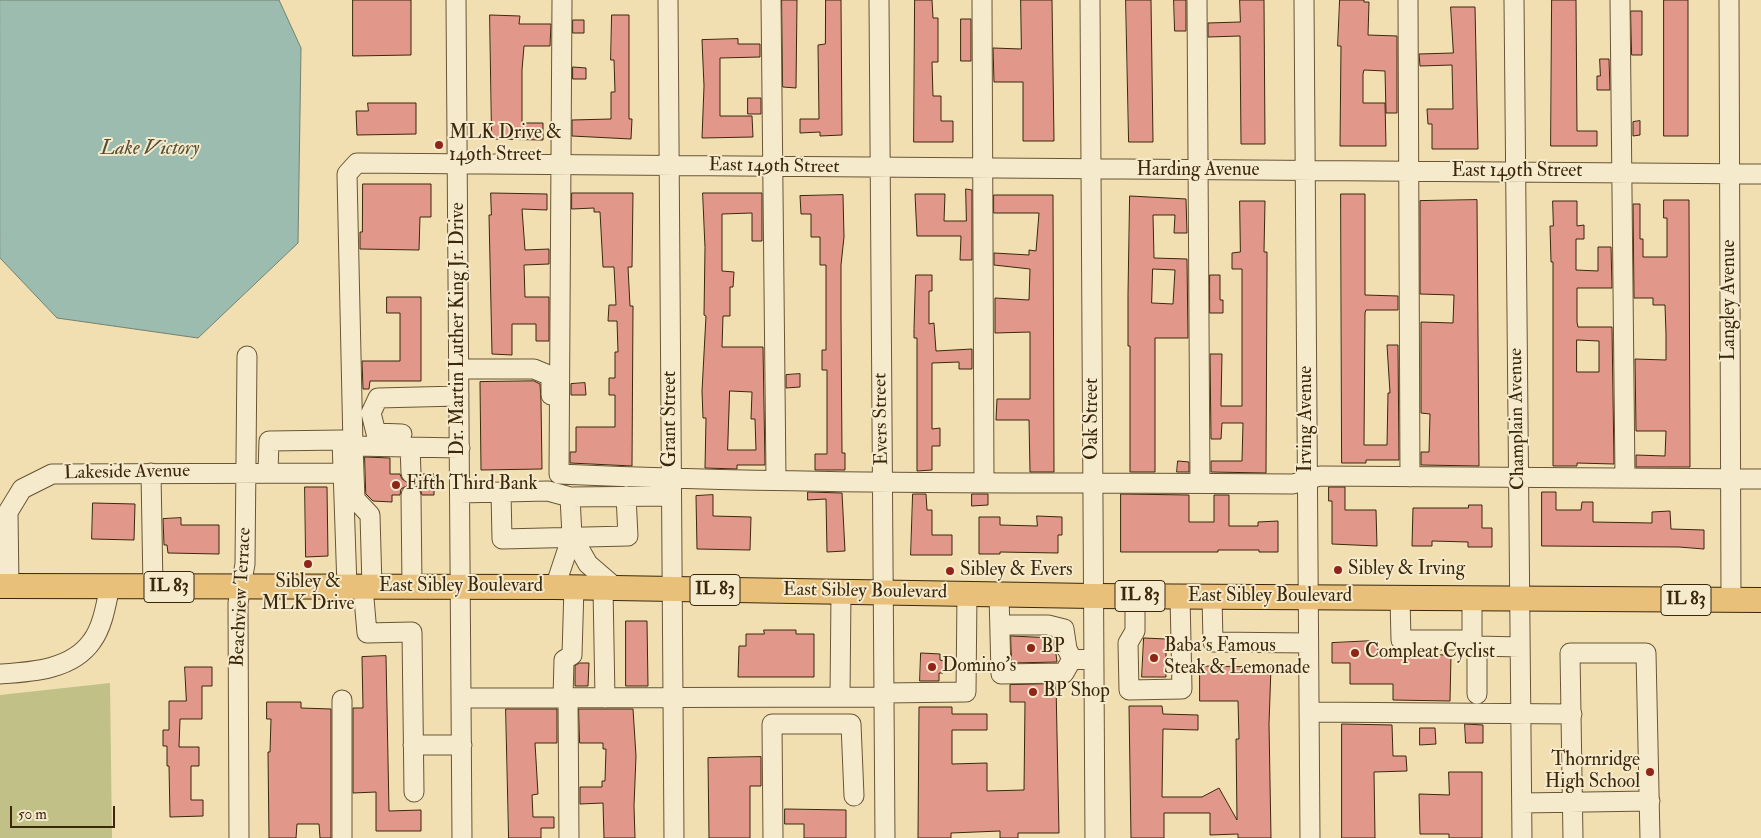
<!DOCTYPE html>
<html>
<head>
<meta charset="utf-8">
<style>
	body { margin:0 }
	#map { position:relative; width:1761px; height:838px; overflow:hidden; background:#f1dfb2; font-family:"IM FELL Double Pica",serif }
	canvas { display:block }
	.scale { position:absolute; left:10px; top:806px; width:105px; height:22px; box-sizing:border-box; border:2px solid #3b280c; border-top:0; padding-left:6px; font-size:15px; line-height:18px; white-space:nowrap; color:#3b280c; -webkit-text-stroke:4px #f6eacd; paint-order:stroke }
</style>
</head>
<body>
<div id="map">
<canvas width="1761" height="838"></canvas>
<div class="scale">50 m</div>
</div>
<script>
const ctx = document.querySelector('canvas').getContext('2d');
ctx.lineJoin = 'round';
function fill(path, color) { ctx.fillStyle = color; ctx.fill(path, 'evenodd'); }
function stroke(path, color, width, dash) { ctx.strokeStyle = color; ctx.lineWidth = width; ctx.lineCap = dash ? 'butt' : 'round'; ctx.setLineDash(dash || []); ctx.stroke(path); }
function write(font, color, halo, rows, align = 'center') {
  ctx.font = font + ' "IM FELL Double Pica",serif'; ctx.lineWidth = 4; ctx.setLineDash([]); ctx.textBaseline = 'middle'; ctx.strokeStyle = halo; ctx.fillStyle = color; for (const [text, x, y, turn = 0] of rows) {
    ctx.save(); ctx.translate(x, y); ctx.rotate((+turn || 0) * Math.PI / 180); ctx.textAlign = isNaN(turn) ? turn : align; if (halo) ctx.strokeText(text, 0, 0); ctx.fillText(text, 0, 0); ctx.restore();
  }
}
fill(new Path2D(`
	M110 683 112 838H0V695Z`), '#c1c087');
const water = new Path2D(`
	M0 0H279L301 48 298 243 198 338 57 318 0 258Z`);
fill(water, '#9bbcae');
stroke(water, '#75816d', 1);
const building = new Path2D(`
	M353 0H411V55L353 56Z
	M782 0H797L796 88 783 87Z
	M826 0H841L842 135 820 136V132L800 133V119H819L818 45 825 44Z
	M915 0H932L933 18H938V62H932L933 96H941V121H953V142H914Z
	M1021 0H1052L1054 141H1023V82H994L993 48 1021 49Z
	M1126 0H1151L1153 142H1129Z
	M1174 0H1186V31H1175Z
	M1240 0H1264L1265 144H1241L1240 36 1208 37V23L1240 22Z
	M1340 0H1364V2H1369L1368 35 1397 36V113H1386L1385 71 1364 70 1363 74V103H1385L1386 146H1340L1341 46H1338Z
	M1552 0H1576L1577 131H1597V146H1551Z
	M1664 0H1688V136H1664Z
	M1451 7H1475L1478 149H1432V124H1428L1427 109H1453L1452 65 1420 66 1419 54 1453 53Z
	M1631 11H1642V55H1632Z
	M490 15 520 16 519 24H551L550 46H524L522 70V123H543V140L492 139Z
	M612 15H629V119H632L631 139 572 136V120L611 119V92H615L614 60H611Z
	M961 19H971V61H961Z
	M573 20H584V33H573Z
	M738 39V44H760V57L720 58V116H752L753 137 702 138 704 86 702 40Z
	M1600 59H1609L1610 90H1597V76H1600Z
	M573 67 586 68V79H573Z
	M748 98H761V114H748Z
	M368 103H416V134L357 135 356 111H368Z
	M1640 121V135L1633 136V122Z
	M363 184H431V217H420L419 250 360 249V232H362Z
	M966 189 972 190V260H960L961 236H917L915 194H945L944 221H966Z
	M491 193 547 194V210L522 209 525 250 549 249V264L524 265 525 297H549V341H536V324H512V355L492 354 489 215H491Z
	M572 193H633L632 267H628L630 306H633L632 466 570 463V452H576V427H615V395H609V378H615V352H618L617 321H608L609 305H616L614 267H603L600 212H594V208L572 209Z
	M703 193H762V241H752V213L722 214V271L734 272 733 287H730V316H723L722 347H763L765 465H737V469L705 468 706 418H703L702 391 706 316 704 315 705 248ZM730 391 752 392 751 419H755L756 450H728Z
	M1341 194H1365V295L1398 296V310H1366L1365 313 1364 445H1387L1388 393H1390L1387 345H1398L1399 460H1366V463H1342Z
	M843 195 844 237 841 265V318L842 453H845V470H815V454H827V370H822V350H826V265H820V237H811V214H801L800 196Z
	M994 195H1053L1054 472H1030L1029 420H996L997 399H1030V332L995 333V298L1029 300 1030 269 994 265V253L1029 255V250L1036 251 1039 213H994Z
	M1130 196 1186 199 1187 233H1174L1175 215H1153L1154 258 1187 259 1188 338H1155V472H1130V346H1128V295ZM1153 269 1175 270 1173 304 1152 303Z
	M1477 200 1479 466 1421 465V452H1429L1430 414 1421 413V322L1453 323 1454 295 1420 294V201Z
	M1664 200H1689L1690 467H1636V455L1665 456 1666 431H1636L1635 359 1666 360V334L1665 305H1653V298H1634L1633 204H1640V239H1643V257H1667V218H1664Z
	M1240 201H1265L1264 252H1267V268L1266 473 1211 472V461H1242L1243 423H1222L1221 439H1211L1210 354H1222L1221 406H1242V269H1232V253L1240 252Z
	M1553 201H1577V226L1584 225V239H1576V270L1598 271V247H1611L1612 288H1577V322L1578 327H1612L1614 464 1577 463V466H1553V262H1551L1550 226H1553ZM1577 340 1599 341V372H1577Z
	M916 275H932V291H929V324L934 323 936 351 972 349V369H959V362L932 363V429L940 428V446H932V470L917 471V338H914V329Z
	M1210 275H1220V300H1223V313H1210Z
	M387 297H421V381H370L369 389H363L362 361H400V313H387Z
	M800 374V387L786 388V375Z
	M534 381 540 384 541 401 542 469 481 470 480 382Z
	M585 383 586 395H571V384Z
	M365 457 390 458V474H400L402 479 410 484 401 489 400 495H392V502L373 501 366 494Z
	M1178 461 1189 462V472H1177Z
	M422 474H434V495H422L420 489 412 484 417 482Z
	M305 487H327L328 556 306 557Z
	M1329 487H1345V510H1376L1377 546 1332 544V501H1329Z
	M808 492 842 493 845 551 827 552 826 499 808 500Z
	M1542 492H1556V510H1581L1582 502H1593V522L1652 523V512L1670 511 1671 529 1704 530V549L1679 547 1542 546Z
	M913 494H926L927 510H932V535H952V555H911Z
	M972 494H988V505L972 506Z
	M1121 494 1189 495V522H1214V495H1229V526H1258V522L1278 521V552H1259V550H1218V552H1121Z
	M713 495V516L751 517 750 550 697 549 696 496Z
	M93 503 135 504 134 540 92 539Z
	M1469 505H1482V528H1492V547H1468V542L1432 541V546H1412L1413 508H1468Z
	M1037 516 1062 517V535H1058V553L1000 552V554H979V517H1000V525L1037 526Z
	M181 518V525H219V554L168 553 167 545H164L163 519Z
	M626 621H647L648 686H626Z
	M764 630H796V634H814V677H738L739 646H746V634H764Z
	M1011 636 1054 638 1057 662 1012 663Z
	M1144 638 1166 639V677H1142Z
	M1373 641V644H1378V654L1451 655 1450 701 1393 700V684H1350V663H1332V643Z
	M921 653 940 654V660L944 661 943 673H939V681H920Z
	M386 656 389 811 421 810V831H376V792L353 793V708H363L362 657Z
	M580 663H589L588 686H575V666Z
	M1200 666 1271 667 1269 724 1271 838H1238V834L1210 835V813H1164V838H1131L1129 706H1162L1163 714 1198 715V730L1163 729 1162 797H1202L1219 788 1237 820 1236 739H1239L1238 701H1200Z
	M185 667H212V686H202V719H180L179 747H199V766H191V800H203V816L170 817 169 766H167V746H163V730H169V701H186Z
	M1056 684 1059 833H1018V838H1000V831L951 833V838H918L919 707H952V714H987V730H952V764L987 763V791L1024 790 1025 702H1010V685Z
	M267 702H301V708L331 709V838H320L319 824H297L296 838H269L268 752H270L271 719H267Z
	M506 709H557V743H535L538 794 532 795 533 817H554V828H541V838H509Z
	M579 709H633L636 756 634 806 635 838H604L603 803 580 804V787H602V781H605L606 749H603V743H580Z
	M1342 724 1392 725 1393 756H1406L1407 771 1374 772 1375 838H1342Z
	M1465 724 1483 725V743H1466Z
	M1420 728H1435L1436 744 1420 745Z
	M761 757V786H750V838H709L708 758Z
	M1449 772H1482V838H1449V834H1420L1419 794 1449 795Z
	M785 809 846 810V838H804V824H785Z`);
fill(building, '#e2978b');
stroke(building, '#3b280c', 1);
const minor = new Path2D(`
	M456 0 462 838
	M562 0 559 474C803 485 1049 482 1293 484L1320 476 1761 479
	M668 0 674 838
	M771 0 776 479
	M879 0 885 838
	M982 0 984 481
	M1090 0 1095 838
	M1197 0 1200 483
	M1304 0 1310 838
	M1408 0 1410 477
	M1514 0 1522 838
	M1620 0 1625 478
	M1729 0 1731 600
	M459 369H534L551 376V395
	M402 434 376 433 371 413 378 398 459 396
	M353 446 347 174 357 163 1761 174
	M410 447 411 473
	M268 472 269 441 342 440 347 587
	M151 473 153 587
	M501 492 502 539 628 536 626 496
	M460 493 548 491 570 497 671 496
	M411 495 412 586
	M572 536 588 564 617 589
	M9 586 8 512 22 489 52 474 344 473
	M363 587 367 633 412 632 414 792
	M372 587 370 515 355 499 353 446 460 448
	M555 587 572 536 570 497
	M603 588 605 698
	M999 594 1001 674 1064 673 1072 659 1093 660
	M1135 596V631L1128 643 1129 690 1182 689 1180 596
	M1212 596 1213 642 1308 643
	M1400 598 1401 640H1472V599
	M1000 625H1048L1064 629 1067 649 1072 659
	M0 674C31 672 72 670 92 641 103 626 106 604 110 586
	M884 693 966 692 967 594
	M1477 694V646L1520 647
	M840 697 841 592
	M461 698 884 697
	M563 698 564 660 572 655 574 587
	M568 698 569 838
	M342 700V838
	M1309 712 1572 714
	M413 745H462
	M1522 803 1650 801
	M239 838 238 603 245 564 247 356
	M773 838 772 724H851L854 796
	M1573 838 1570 653H1646L1650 838`);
const major = new Path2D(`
	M0 586 555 587 1092 596 1761 600`);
stroke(minor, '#685636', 21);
stroke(major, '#3b280c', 26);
stroke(minor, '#f6eacd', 19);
stroke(major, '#e8c079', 24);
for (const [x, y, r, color] of [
	[439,145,5,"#8f2418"],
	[396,485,5,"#8f2418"],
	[308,564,5,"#8f2418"],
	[1338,570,5,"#8f2418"],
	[950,571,5,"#8f2418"],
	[1031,648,5,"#8f2418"],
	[1355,653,5,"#8f2418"],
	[1154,658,5,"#8f2418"],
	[932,667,5,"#8f2418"],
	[1033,692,5,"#8f2418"],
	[1650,772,5,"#8f2418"]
]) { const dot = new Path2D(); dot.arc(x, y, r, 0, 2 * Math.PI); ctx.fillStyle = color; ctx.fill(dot); stroke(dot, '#f6eacd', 2); }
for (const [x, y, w] of [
	[169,587,50],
	[715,590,50],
	[1140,596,50],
	[1686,600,50]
]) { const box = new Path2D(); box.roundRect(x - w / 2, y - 15.5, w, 31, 4); ctx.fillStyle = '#f6eacd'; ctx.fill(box); stroke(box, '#3b280c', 1); }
write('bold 18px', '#3b280c', null, [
	["IL 83",169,587],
	["IL 83",715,590],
	["IL 83",1140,596],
	["IL 83",1686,600]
]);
write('19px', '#3b280c', '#f6eacd', [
	["MLK Drive &",449,134],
	["149th Street",449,156],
	["Fifth Third Bank",406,485],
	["Sibley & Irving",1348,570],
	["Sibley & Evers",960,571],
	["Sibley &",308,583,"center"],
	["MLK Drive",308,605,"center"],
	["Baba's Famous",1164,647],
	["Steak & Lemonade",1164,669],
	["BP",1041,648],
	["Compleat Cyclist",1365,653],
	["Domino's",942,667],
	["BP Shop",1043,692],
	["Thornridge",1640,761,"right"],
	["High School",1640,783,"right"]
], 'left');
write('19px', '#3b280c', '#f6eacd', [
	["East 149th Street",774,167,1],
	["Harding Avenue",1198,171],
	["East 149th Street",1517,172],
	["Langley Avenue",1730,300,-90],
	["Dr. Martin Luther King Jr. Drive",459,329,-90],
	["Grant Street",671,419,-90],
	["Evers Street",882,419,-91],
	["Oak Street",1093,419,-90],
	["Irving Avenue",1307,419,-90],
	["Champlain Avenue",1518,419,-91],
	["Lakeside Avenue",127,473,-1],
	["East Sibley Boulevard",461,587],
	["East Sibley Boulevard",865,592,1],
	["Beachview Terrace",242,597,-87],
	["East Sibley Boulevard",1270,597]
]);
write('italic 20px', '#534d34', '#f6eacd', [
	["Lake Victory",150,150]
]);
</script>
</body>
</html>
